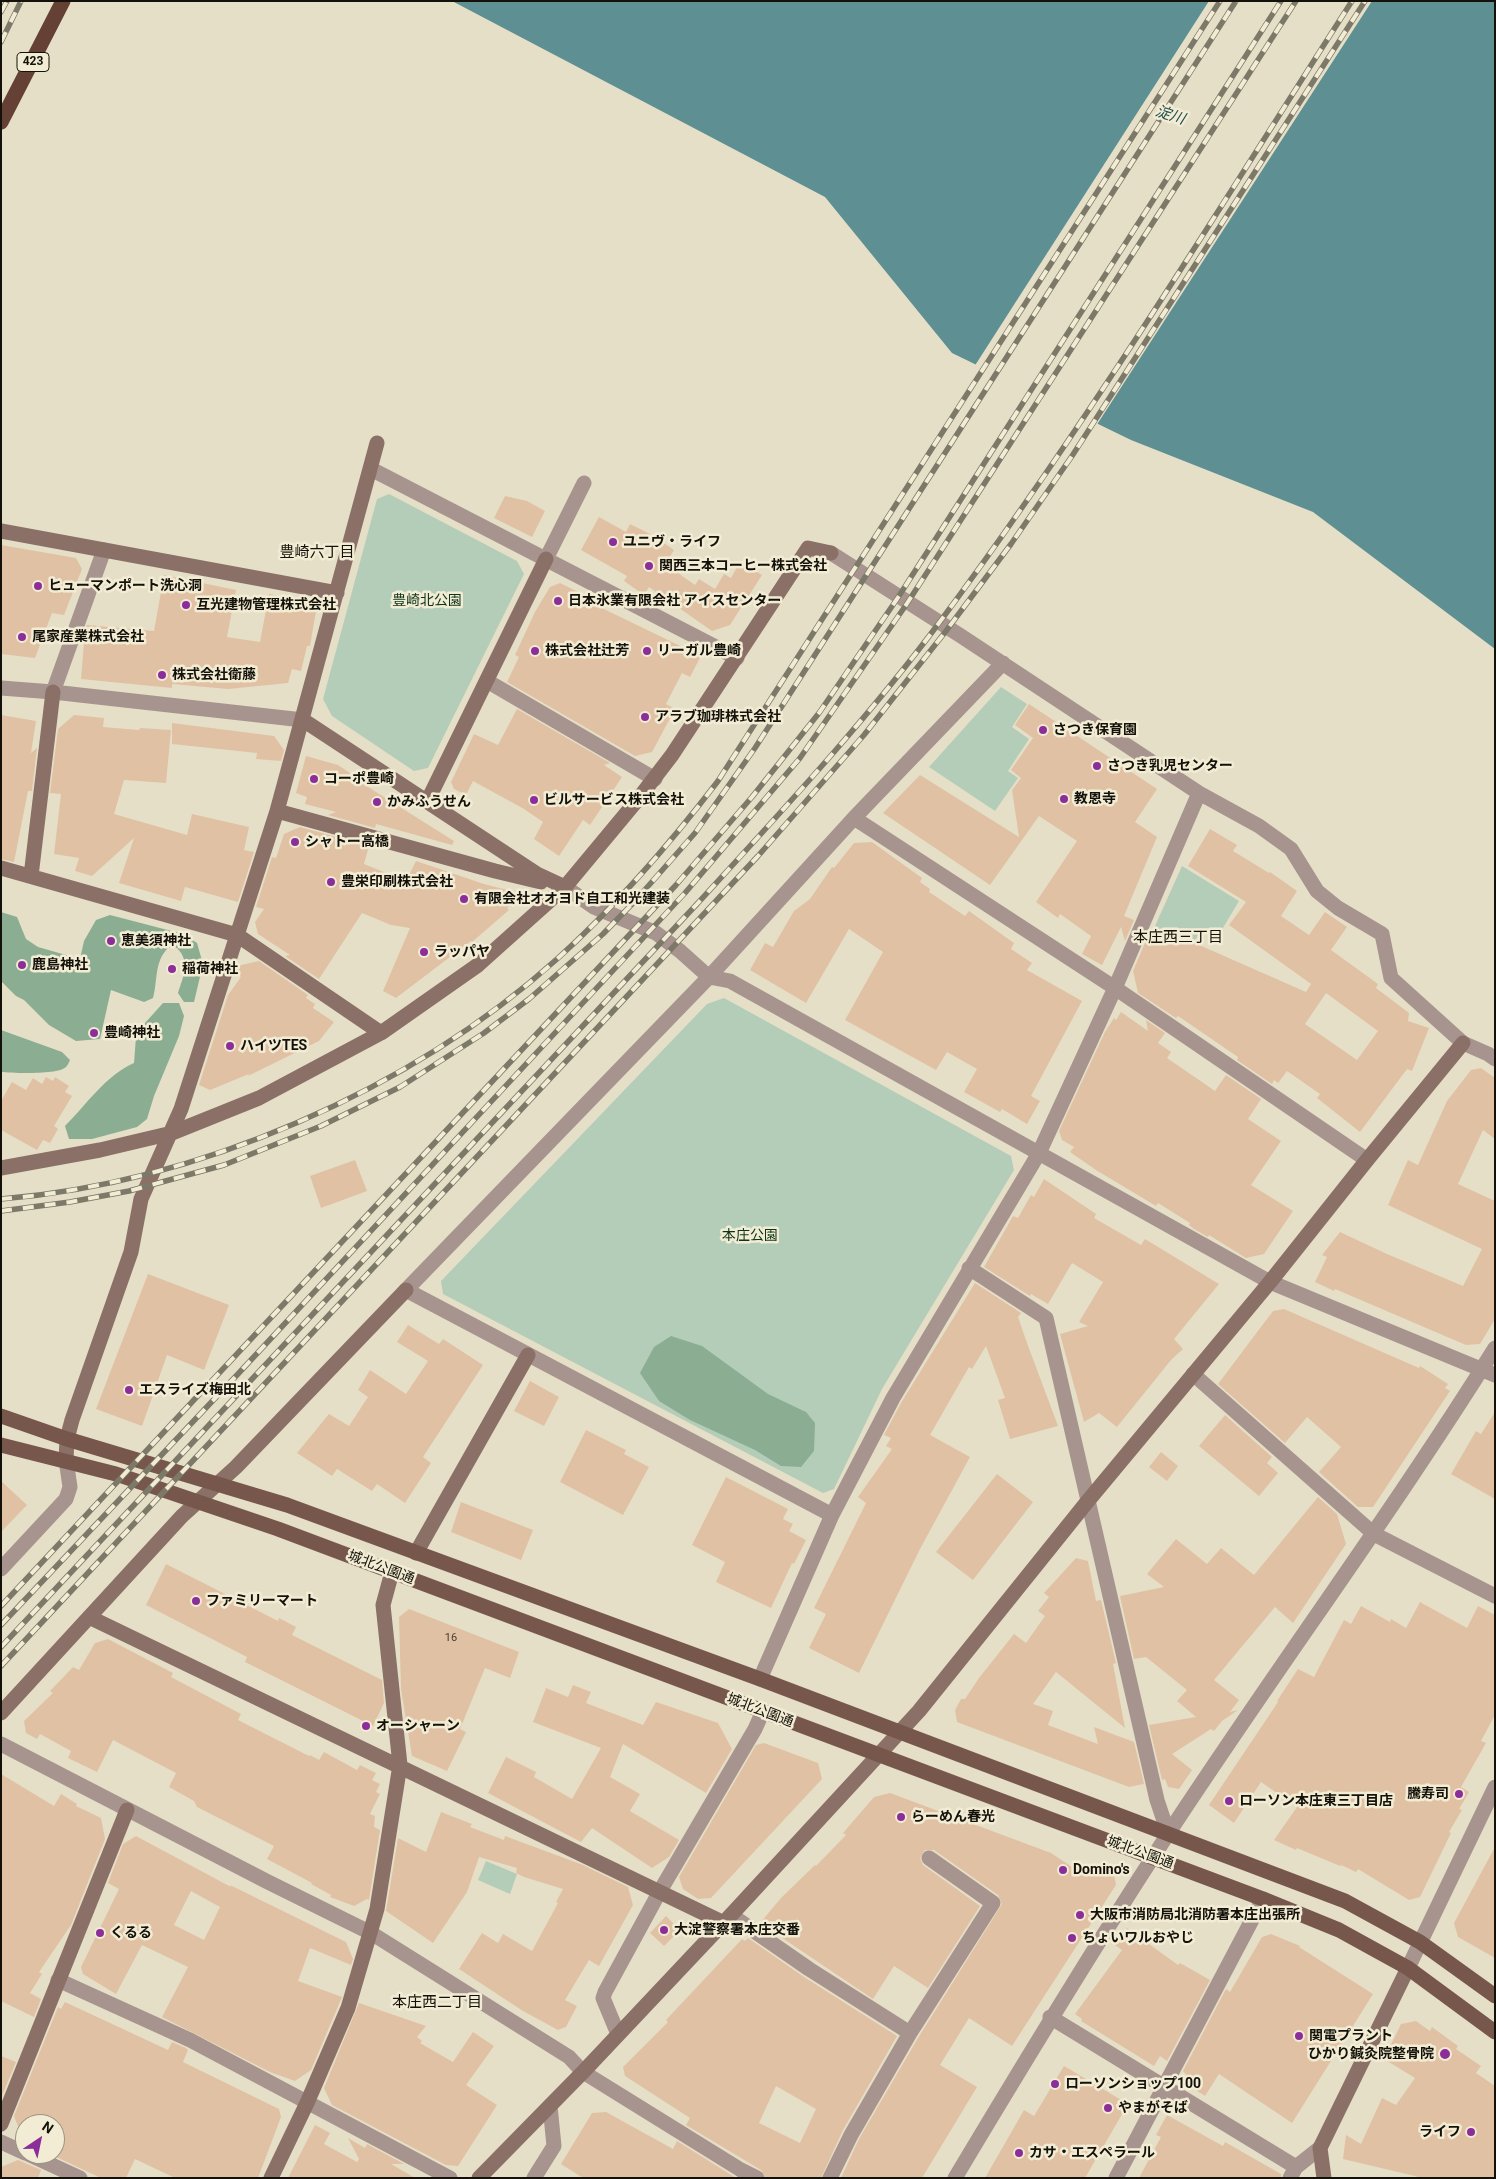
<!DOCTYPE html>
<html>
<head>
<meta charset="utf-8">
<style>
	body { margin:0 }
	#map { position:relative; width:1496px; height:2179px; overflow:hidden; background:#e5dfc7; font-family:Roboto,sans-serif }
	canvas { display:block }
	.frame { position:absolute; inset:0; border:2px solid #131109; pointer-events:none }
	.north { position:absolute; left:15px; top:2114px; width:50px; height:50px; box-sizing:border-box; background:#f2ecd4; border:1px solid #999483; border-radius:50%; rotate:34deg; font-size:14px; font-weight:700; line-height:20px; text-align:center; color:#131109 }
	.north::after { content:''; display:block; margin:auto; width:18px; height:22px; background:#8b2e99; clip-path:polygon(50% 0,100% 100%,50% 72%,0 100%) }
</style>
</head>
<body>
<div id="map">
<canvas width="1496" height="2179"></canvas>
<div class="frame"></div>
<div class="north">N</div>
</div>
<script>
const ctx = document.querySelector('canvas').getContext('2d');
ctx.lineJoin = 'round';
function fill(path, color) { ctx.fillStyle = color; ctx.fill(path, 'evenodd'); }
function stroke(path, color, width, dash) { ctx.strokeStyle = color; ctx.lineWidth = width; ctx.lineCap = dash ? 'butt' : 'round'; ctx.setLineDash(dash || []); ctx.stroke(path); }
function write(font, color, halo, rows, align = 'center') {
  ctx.font = font + ' Roboto,"Noto Sans JP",sans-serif'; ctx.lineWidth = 5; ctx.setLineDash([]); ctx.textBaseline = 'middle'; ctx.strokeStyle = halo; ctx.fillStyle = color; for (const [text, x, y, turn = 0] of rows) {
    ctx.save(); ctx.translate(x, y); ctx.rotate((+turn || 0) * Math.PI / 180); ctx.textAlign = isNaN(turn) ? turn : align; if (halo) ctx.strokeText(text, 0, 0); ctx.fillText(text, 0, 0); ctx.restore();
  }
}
fill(new Path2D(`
	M389 494 517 561 524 574 428 768 414 771 332 716 323 699 377 499Z
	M1001 687 1027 704 1012 727 1029 739 1008 771 1018 778 995 811 929 767Z
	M1182 866 1239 901 1217 938 1201 929 1194 943 1155 926Z
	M724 998 1011 1156 1014 1170 882 1389 834 1489 823 1493 443 1294 441 1281 707 1004Z
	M486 1861 517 1874 510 1894 478 1880Z`), '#b4cdb9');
fill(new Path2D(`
	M1 912 17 917 26 939 38 947 80 959 84 941 96 920 110 915 183 934 197 943 203 964 194 1002H184L178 993C183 977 191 962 177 948H168C154 962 158 980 153 998L144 1002 111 990 100 1039 76 1041 49 1025 24 1000 16 996 1 981Z
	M163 1003H179L184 1016 179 1036 154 1096 147 1119 137 1127 92 1139H69L65 1126C87 1104 105 1076 134 1063L136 1037 145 1023Z
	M1 1030 62 1052 70 1060C69 1062 68 1065 66 1067 58 1075 13 1073 1 1072Z
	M671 1336 702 1346 768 1394 806 1412 815 1423 814 1451 801 1467 781 1466 755 1450 690 1420 659 1401 640 1373 654 1347Z`), '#8bad92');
fill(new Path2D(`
	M452 1H1495V649L1313 512 1131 440 952 353 825 197Z`), '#5d8f93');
fill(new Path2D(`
	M1209 1H1372L1096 426 974 367Z`), '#e5dfc7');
fill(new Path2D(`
	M505 496 527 501 545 511 532 537 494 518Z
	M599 517 626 532 630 524 654 536 674 550 665 564 695 585 699 579 715 589 724 574 731 578 740 562 762 575 730 625 712 631 649 587 644 595 624 581 627 576 581 550Z
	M1 545 76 558 82 569 64 615 52 613 35 658 1 654Z
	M164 575 236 590 227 637 260 642 269 594 308 601 306 610 316 611 310 646H307L301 671 292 669 288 683 228 689 172 684V688L81 679 85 631 87 625 154 631Z
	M560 583 578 592 577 596 701 656 690 677 682 673 666 704 675 709 652 752 635 756 507 682 519 657 515 655 535 612 550 587Z
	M1029 704 1157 789 1135 822 1157 837 1124 916 1134 920 1125 941 1121 927 1102 965 1082 954 1091 936 1060 914 1058 918 1036 902 1077 841 1039 816 990 885 883 813 920 775 1019 837 1012 790 1021 778 1011 770 1033 738 1015 725Z
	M517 709 610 763 604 765 622 777 590 825 583 820 559 856 534 839 543 822 524 809 473 781 466 795 454 789 451 782 474 734 498 745Z
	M1 715 36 721 31 753 37 748 32 791H28L27 796 14 862 1 859Z
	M74 715 104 718 103 727 139 730 140 728 171 730 166 783 124 780 114 814 187 835 192 814 249 827 244 850 254 852 238 902 185 887 181 901 119 883 134 838 92 876 75 871 79 858 54 854 61 794 50 793 58 729Z
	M172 723 274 736 284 750 281 761 256 759 257 753 172 744Z
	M306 756 338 765 350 773 349 775 454 841 452 845 376 824 375 828 328 815 336 812 305 804 307 797 296 793Z
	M300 827 369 846 364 864 406 881 416 861 484 884 523 894 507 908 509 910 472 942 471 941 396 998 383 991 410 928 391 925 362 913 319 979 285 956 290 955 258 934 255 922 264 909 256 907 272 857 276 858 284 834Z
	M1210 829 1237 845 1233 851 1269 873 1270 872 1297 891 1281 916 1309 935 1325 912 1347 927 1331 950 1378 984 1376 988 1409 1013 1408 1021 1429 1028 1412 1071 1407 1069 1360 1132 1317 1098 1320 1094 1287 1071 1278 1083 1274 1080 1272 1084 1237 1060 1238 1057 1178 1016 1176 1018 1138 993 1133 971 1151 929 1154 931 1156 926 1306 992 1311 984 1229 925 1246 902 1188 866ZM1326 993 1378 1031 1357 1060 1305 1024Z
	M872 842 922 878 920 882 930 889 929 892 965 916 969 911 1014 943 1011 949 1032 963 1027 970 1082 1001 1031 1096 1040 1101 1027 1124 1002 1109 1000 1112 964 1092 977 1069 947 1052 936 1070 845 1020 883 952 849 929 806 1003 750 970 765 943 773 947 794 911 810 899 832 867 834 868 854 843Z
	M259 961 308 995 306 998 315 1004 313 1008 334 1022 319 1041 248 1076 249 1074 210 1090 199 1085 228 995 241 977 235 973 237 966Z
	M1121 1012 1148 1031 1146 1020 1165 1033 1158 1043 1171 1052 1167 1058 1215 1091 1226 1075 1261 1099 1248 1119 1281 1141 1251 1185 1293 1211 1264 1254 1246 1258 1209 1235 1208 1237 1194 1229 1189 1225 1190 1223 1158 1203 1156 1206 1096 1170 1070 1152 1074 1147 1062 1140 1059 1131 1105 1032 1114 1018 1116 1020Z
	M1481 1068 1495 1078V1139L1483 1130 1458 1184 1495 1201V1319L1480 1344 1466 1345 1335 1289 1334 1291 1315 1282 1327 1257 1322 1255 1340 1232 1387 1254 1463 1286 1482 1249 1388 1205 1408 1160 1418 1165 1447 1101 1471 1070Z
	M46 1077 53 1081 55 1077 69 1086 65 1092 72 1096 54 1126 58 1129 50 1143 43 1140 37 1150 1 1130V1101L12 1082 26 1090 33 1078 42 1084Z
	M355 1160 367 1191 321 1208 310 1176Z
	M1044 1179 1096 1214 1094 1218 1141 1245 1145 1239 1219 1284 1174 1339 1183 1349 1171 1360 1117 1427 1099 1413 1084 1422 1060 1334 1088 1326 1079 1322 1103 1282 1072 1263 1048 1304 1031 1294 1030 1296 984 1267 1013 1216 1018 1218 1031 1195 1034 1197Z
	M148 1274 229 1305 204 1370 167 1355 142 1426 96 1409Z
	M975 1283 1021 1313 1018 1317 1027 1343 1058 1426 1010 1439 998 1400 1005 1398 986 1346 972 1369 969 1367 930 1435 970 1457 920 1549 859 1673 809 1648 826 1614 814 1608 866 1503 858 1497 892 1449 886 1446 891 1438 884 1435 901 1403Z
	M1284 1309 1419 1368 1420 1366 1448 1384 1445 1388 1450 1391 1373 1507H1358L1319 1472 1341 1447 1307 1417 1285 1443 1218 1384 1273 1311Z
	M408 1325 439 1344 443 1339 483 1365 423 1457 431 1463 405 1503 377 1484 372 1491 337 1469 332 1476 297 1453 329 1414 349 1426 368 1397 358 1390 370 1370 406 1394 428 1361 397 1342Z
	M530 1381 559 1397 544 1426 514 1411Z
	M1495 1412V1499L1451 1474 1476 1431 1481 1434Z
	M1225 1415 1272 1457 1267 1463 1278 1473 1259 1496 1199 1446Z
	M586 1430 626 1450 624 1454 649 1467 623 1515 560 1482Z
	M1161 1452 1178 1466 1167 1481 1149 1467Z
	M997 1474 1033 1502 973 1580 936 1552Z
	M726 1477 788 1509 783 1519 793 1524 789 1531 806 1540 794 1564 792 1563 771 1608 716 1582 725 1562 692 1545Z
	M1 1481 27 1505 1 1532Z
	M1318 1497 1337 1514 1346 1544 1293 1623 1275 1607 1214 1680 1239 1700 1230 1712 1238 1710 1222 1721 1214 1731 1211 1729 1172 1754 1192 1770 1179 1789 1168 1787 1165 1779 1162 1780 1149 1725 1196 1717 1177 1701 1187 1690 1146 1657 1134 1659 1120 1596 1164 1587 1147 1574 1176 1539 1207 1564 1221 1548 1254 1575Z
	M461 1502 533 1530 521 1560 451 1532Z
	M1076 1558 1088 1561 1096 1601 1101 1600 1116 1663 1113 1664 1125 1728 1056 1672 1033 1704 1053 1711 1048 1725 1098 1744 1094 1727 1134 1742 1144 1784 1129 1787 957 1722 955 1710 961 1699H965L979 1678 1014 1634 1026 1643 1045 1616 1038 1611 1049 1597 1044 1593Z
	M166 1564 278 1621 279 1618 296 1627 292 1635 382 1680 384 1703 373 1726 245 1662 247 1657 146 1605Z
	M1420 1602 1467 1628 1478 1606 1495 1615V1715L1481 1741 1486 1743 1461 1787 1469 1792 1459 1809 1462 1810 1449 1832 1451 1833 1420 1897 1409 1900 1358 1869 1356 1872 1341 1865 1340 1866 1297 1848 1296 1850 1274 1840 1297 1807 1261 1782 1234 1823 1209 1805 1278 1702 1277 1701 1298 1669 1314 1677 1344 1620 1351 1624 1361 1606 1390 1622 1391 1619 1406 1628Z
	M409 1609 519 1652 510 1678 485 1668 460 1729 466 1732 447 1771 412 1756 401 1689 399 1617Z
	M108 1639 173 1673 171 1677 241 1714 238 1720 309 1756 310 1755 319 1760 324 1752 357 1770 360 1765 376 1773 372 1780 380 1784 376 1792 380 1794 370 1814 375 1816 374 1827 380 1830 369 1900 367 1899 354 1906 330 1897 331 1895 311 1884 312 1883 267 1859 274 1846 197 1807 194 1801 169 1787 176 1773 113 1740 97 1772 68 1758 71 1751 40 1734 37 1739 26 1733 24 1721 53 1693 50 1691 73 1667 79 1670 95 1643Z
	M573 1685 591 1692 586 1703 643 1725 656 1702 718 1723 732 1749 706 1793 623 1744 610 1777 640 1794 630 1811 679 1840 669 1857 652 1868 592 1828 581 1842 488 1793 506 1757 536 1772 534 1777 572 1799 601 1748 533 1722 546 1688 568 1697Z
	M764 1743 818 1763 822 1779 711 1898 698 1899 683 1889 679 1877 756 1745Z
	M1 1774 54 1806 61 1794 77 1804 76 1806 101 1818 105 1839 71 1925 39 1972 42 1974 30 1993 41 1999 34 2017 1 2001Z
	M890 1793 1051 1853 1081 1873 1086 1865 1114 1875 1116 1885 1012 2046 969 2018 940 2065 977 2087 922 2178H841L859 2139 918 2038 1002 1904 998 1895 934 1850H925L920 1858 923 1865 980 1906 928 1988 894 1966 873 1999 760 1923 781 1898 815 1865 816 1866 846 1835 843 1833 874 1797Z
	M441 1812 472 1824 470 1827 504 1840 505 1836 583 1865 628 1887 633 1905 599 1966 589 1960 565 2000 577 2006 566 2027 558 2030 523 2011 459 1969 482 1933 498 1943 503 1934 532 1951 558 1903 556 1902 563 1889 524 1877 516 1873 517 1868 479 1857 467 1892 433 1943 386 1911 398 1838 426 1852Z
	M136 1836 231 1887 230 1885 346 1942 353 1959 351 1965 310 1948 298 1981 342 1997 311 2070 295 2081 270 2072 162 2017 188 1967 142 1945 116 1994 83 1974 81 1967 119 1889 108 1883 123 1844ZM191 1891 220 1907 204 1940 174 1925Z
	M1495 1847V1958L1458 1937 1454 1923Z
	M666 1916 680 1930 664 1946 650 1933Z
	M1127 1928 1178 1965 1180 1963 1210 1980 1167 2061 1160 2056 1154 2066 1081 2021 1082 2019 1075 2014 1122 1950 1115 1945Z
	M1271 1934 1300 1946 1299 1947 1373 1994 1292 2123 1219 2074 1205 2096 1189 2086 1192 2081 1183 2071 1226 1989 1230 1992 1262 1937Z
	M748 1938 804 1977 897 2036 843 2130 821 2178H766L761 2170 686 2125 690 2118 625 2076 623 2067 668 2022 666 2020 742 1939 745 1941ZM776 2086 816 2109 800 2143 759 2123Z
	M65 2002 168 2050 172 2042 186 2048 188 2050 183 2062 279 2109 281 2117 258 2178H175L135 2159 126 2178H101L50 2154H55V2124H25V2140L23 2139 14 2116 58 2007 61 2009Z
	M359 2003 426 2026 417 2037 422 2041 420 2043 453 2062 473 2032 494 2046 466 2085 497 2105 458 2166 446 2165 332 2105 324 2088Z
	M1416 2021 1430 2031 1432 2027 1458 2046 1456 2049 1481 2066 1476 2073 1495 2086V2178H1423L1343 2159 1346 2135 1361 2144 1382 2098 1396 2105 1415 2078 1384 2059 1401 2024Z
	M1 2056 16 2062 1 2098Z
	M1064 2066 1128 2104 1085 2178H985L1024 2110 1034 2116Z
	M606 2112 673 2149 677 2141 736 2178H583L561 2164 592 2113Z
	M1167 2115 1223 2146 1225 2142 1281 2174V2178H1139L1161 2137 1156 2135Z
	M315 2125 330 2133 324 2144 357 2162 359 2159 348 2138 365 2148 367 2144 404 2164H391L415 2178H288Z
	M18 2160 41 2170 38 2178H1V2167Z`), '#e1c1a4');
stroke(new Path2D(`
	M371 469 737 658
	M831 553 961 636 1199 793 1259 826 1291 849 1317 891 1338 908 1382 934 1391 978 1463 1043 1488 1054 1495 1059
	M546 559 584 483
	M487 681 655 779
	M1 688 53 692 303 720
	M53 692 104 550
	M854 818 1115 988 1367 1160
	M565 887 594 907 656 933 680 951 709 977 730 981 1270 1282 1495 1375
	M969 1268 1046 1318 1157 1800 1168 1833
	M1193 1374 1374 1534 1495 1596
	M832 1515 406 1290 709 977 854 818 1003 663
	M1 1569 66 1499 70 1487 66 1460
	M760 1679 832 1515 893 1398 1039 1153 1115 988 1199 793
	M1 1744 268 1882 371 1933 569 2057 583 2072 741 2170 757 2178
	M731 1915 809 1969 910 2033 851 2135 830 2178
	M1408 1968 1495 1787
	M58 1980 190 2040 450 2178
	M1050 2017 1296 2167
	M910 2033 993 1903 929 1858
	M618 2034 603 1998 605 1992 660 1891 755 1729 763 1711
	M1 2142 25 2153
	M28 2154 80 2178
	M534 2178 554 2146 550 2106
	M955 2178C1025 2061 1095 1945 1170 1831 1276 1669 1392 1513 1495 1348
	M1116 2178 1263 1899
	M1290 2178 1296 2167 1320 2148`), '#a7948e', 15);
stroke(new Path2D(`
	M1 531 337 593
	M303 720 537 874 565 887
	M427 802 546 559
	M277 811 495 871 541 882
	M1 868 237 935 381 1033
	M31 876 53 692
	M1 1168 100 1150 172 1133 259 1098 381 1033 478 965 565 887 639 798 672 755 808 548 831 553
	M66 1460 67 1439 72 1420 131 1252 141 1199 181 1109 277 811 377 443
	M416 1553 528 1355
	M89 1617 724 1923
	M1 1713 182 1516 236 1467 406 1290
	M1 2124 127 1810
	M271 2178 307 2103 348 2008 377 1909 400 1765 383 1605 392 1572
	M479 2178 583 2072 731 1915 919 1711 1087 1502 1270 1282 1367 1160 1463 1043
	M1324 2178 1320 2148 1408 1968`), '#8b7068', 15);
stroke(new Path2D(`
	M1 1416 67 1439 287 1505 760 1679 1345 1901 1420 1942 1495 1996
	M1 1445 116 1474 278 1529 1263 1899 1339 1930 1408 1968 1495 2032`), '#77574c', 15);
stroke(new Path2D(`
	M1 122 63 1`), '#654135', 15);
const rail = new Path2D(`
	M1 12 7 1
	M1 42 21 1
	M1 1199C197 1183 410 1091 557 959 617 905 669 845 718 781L1220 1
	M1 1211 70 1202 129 1191 224 1165 321 1126 400 1087 484 1033 529 999 603 934 635 901 695 833 755 748 1236 1
	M1 1606 676 885 752 797 819 713 897 599 1281 1
	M1 1625 237 1375 685 893 800 758 906 605 1296 1
	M1 1647 697 904C780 813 865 722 939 623 1088 423 1218 210 1352 1
	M1 1666 758 856 864 735 946 631 1011 544 1072 456 1365 1`);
stroke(rail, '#7d7969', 5.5);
stroke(rail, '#f2ecd4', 4, [11]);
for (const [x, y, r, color] of [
	[613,542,5,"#8b2e99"],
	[649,566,5,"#8b2e99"],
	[38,586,5,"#8b2e99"],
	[558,601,5,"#8b2e99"],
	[186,605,5,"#8b2e99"],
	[22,637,5,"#8b2e99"],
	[535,651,5,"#8b2e99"],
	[647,651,5,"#8b2e99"],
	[162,675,5,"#8b2e99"],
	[645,717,5,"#8b2e99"],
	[1043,730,5,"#8b2e99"],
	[1097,766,5,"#8b2e99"],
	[314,779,5,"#8b2e99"],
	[1064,799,5,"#8b2e99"],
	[534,800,5,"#8b2e99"],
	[377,802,5,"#8b2e99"],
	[295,842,5,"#8b2e99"],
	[331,882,5,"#8b2e99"],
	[464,899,5,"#8b2e99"],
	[111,941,5,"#8b2e99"],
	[424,952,5,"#8b2e99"],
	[22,965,5,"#8b2e99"],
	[172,969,5,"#8b2e99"],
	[94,1033,5,"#8b2e99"],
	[230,1046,5,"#8b2e99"],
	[129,1390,5,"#8b2e99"],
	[196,1601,5,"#8b2e99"],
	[366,1726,5,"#8b2e99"],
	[1459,1794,5,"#8b2e99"],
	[1229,1801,5,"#8b2e99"],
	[901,1817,5,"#8b2e99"],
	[1063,1870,5,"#8b2e99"],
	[1080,1915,5,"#8b2e99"],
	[664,1930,5,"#8b2e99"],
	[100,1933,5,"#8b2e99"],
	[1072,1938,5,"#8b2e99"],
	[1299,2036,5,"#8b2e99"],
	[1445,2054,6,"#8b2e99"],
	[1055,2084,5,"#8b2e99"],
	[1108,2108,5,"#8b2e99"],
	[1471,2132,5,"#8b2e99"],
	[1019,2153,5,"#8b2e99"]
]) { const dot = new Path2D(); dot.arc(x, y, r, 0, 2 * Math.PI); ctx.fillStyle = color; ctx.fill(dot); stroke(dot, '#f2ecd4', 2); }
write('11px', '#463d30', null, [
	["16",451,1638]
]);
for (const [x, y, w] of [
	[33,62,32]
]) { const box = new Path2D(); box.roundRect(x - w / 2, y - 9.5, w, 19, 4); ctx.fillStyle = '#f2ecd4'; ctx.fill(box); stroke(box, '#131109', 1); }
write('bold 12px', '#131109', null, [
	["423",33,62]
]);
write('bold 14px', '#131109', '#f2ecd4', [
	["ユニヴ・ライフ",623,542],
	["関西三本コーヒー株式会社",659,566],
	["ヒューマンポート洗心洞",48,586],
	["日本氷業有限会社 アイスセンター",568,601],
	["互光建物管理株式会社",196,605],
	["尾家産業株式会社",32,637],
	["株式会社辻芳",545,651],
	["リーガル豊崎",657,651],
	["株式会社衛藤",172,675],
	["アラブ珈琲株式会社",655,717],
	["さつき保育園",1053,730],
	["さつき乳児センター",1107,766],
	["コーポ豊崎",324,779],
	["教恩寺",1074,799],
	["ビルサービス株式会社",544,800],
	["かみふうせん",387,802],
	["シャトー高橋",305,842],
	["豊栄印刷株式会社",341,882],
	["有限会社オオヨド自工和光建装",474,899],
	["恵美須神社",121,941],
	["ラッパヤ",434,952],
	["鹿島神社",32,965],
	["稲荷神社",182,969],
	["豊崎神社",104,1033],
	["ハイツTES",240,1046],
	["エスライズ梅田北",139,1390],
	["ファミリーマート",206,1601],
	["オーシャーン",376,1726],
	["騰寿司",1449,1794,"right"],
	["ローソン本庄東三丁目店",1239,1801],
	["らーめん春光",911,1817],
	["Domino's",1073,1870],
	["大阪市消防局北消防署本庄出張所",1090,1915],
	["大淀警察署本庄交番",674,1930],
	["くるる",110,1933],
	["ちょいワルおやじ",1082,1938],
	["関電プラント",1309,2036],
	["ひかり鍼灸院整骨院",1434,2054,"right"],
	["ローソンショップ100",1065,2084],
	["やまがそば",1118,2108],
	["ライフ",1461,2132,"right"],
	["カサ・エスペラール",1029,2153]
], 'left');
write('14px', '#0b3418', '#f2ecd4', [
	["豊崎北公園",427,601],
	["本庄公園",750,1236]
]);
write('14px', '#131109', '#f2ecd4', [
	["城北公園通",381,1568,21],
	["城北公園通",760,1711,21],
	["城北公園通",1140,1853,20]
]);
write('italic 15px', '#1e4c4f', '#f2ecd4', [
	["淀川",1170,116,18]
]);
write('15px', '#131109', '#f2ecd4', [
	["豊崎六丁目",317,553],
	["本庄西三丁目",1178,938],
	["本庄西二丁目",437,2003]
]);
</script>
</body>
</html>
